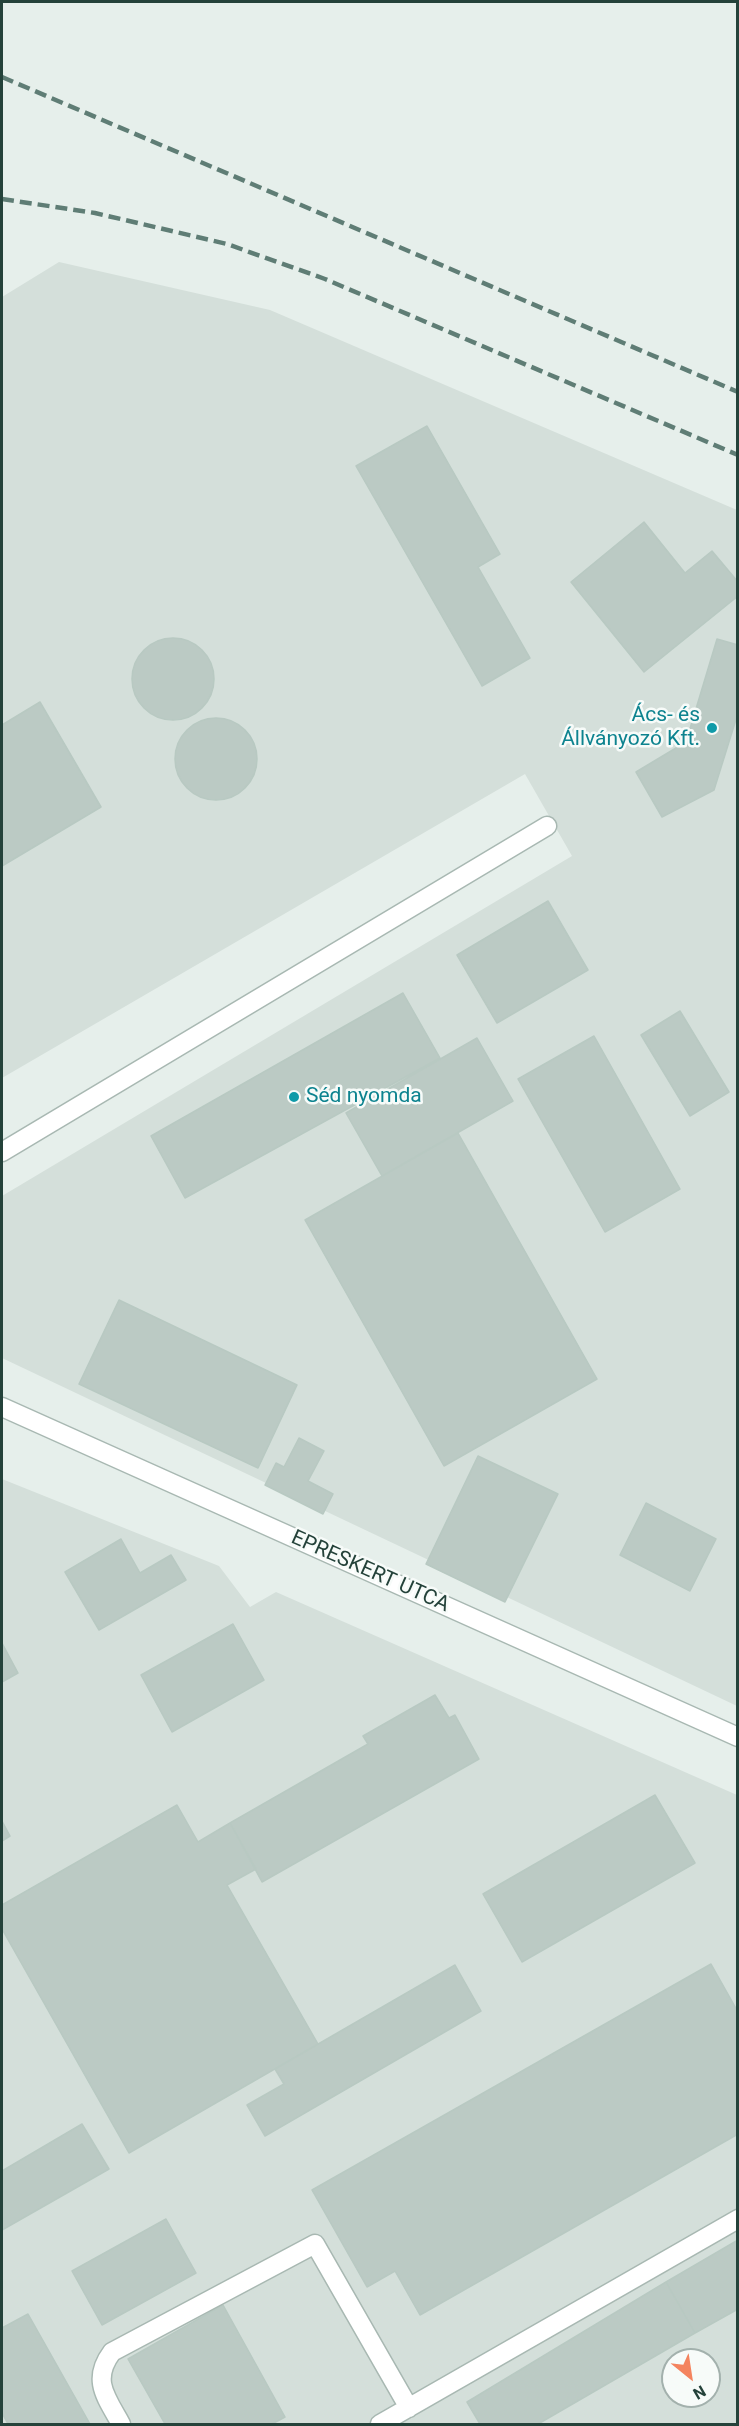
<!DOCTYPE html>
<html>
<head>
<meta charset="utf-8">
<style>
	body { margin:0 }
	#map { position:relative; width:739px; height:2426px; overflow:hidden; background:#e6efeb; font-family:Roboto,sans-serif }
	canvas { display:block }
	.frame { position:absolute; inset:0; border:3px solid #24423a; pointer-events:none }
	.north { position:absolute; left:661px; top:2348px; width:60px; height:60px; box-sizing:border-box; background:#f7fbf9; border:2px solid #a3b1ad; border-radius:50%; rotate:150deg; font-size:16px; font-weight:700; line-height:24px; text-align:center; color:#24423a }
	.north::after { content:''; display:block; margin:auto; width:21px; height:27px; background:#f4845f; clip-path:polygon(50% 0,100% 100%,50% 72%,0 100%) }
</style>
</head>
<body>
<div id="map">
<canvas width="739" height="2426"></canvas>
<div class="frame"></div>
<div class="north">N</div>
</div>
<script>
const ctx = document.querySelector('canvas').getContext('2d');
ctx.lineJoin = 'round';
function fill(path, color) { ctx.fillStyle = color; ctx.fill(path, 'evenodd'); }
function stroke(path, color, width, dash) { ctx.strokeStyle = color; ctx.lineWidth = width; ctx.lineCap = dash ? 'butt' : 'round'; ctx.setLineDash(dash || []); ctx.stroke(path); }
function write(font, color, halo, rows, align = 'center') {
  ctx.font = font + ' Roboto,sans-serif'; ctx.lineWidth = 5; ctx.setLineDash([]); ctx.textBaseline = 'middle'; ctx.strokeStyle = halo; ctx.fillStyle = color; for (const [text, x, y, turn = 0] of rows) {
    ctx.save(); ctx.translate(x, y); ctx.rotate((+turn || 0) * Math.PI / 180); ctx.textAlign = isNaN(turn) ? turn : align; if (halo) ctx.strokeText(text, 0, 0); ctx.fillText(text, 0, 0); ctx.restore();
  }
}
fill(new Path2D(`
	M59 262 270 310 737 510V1706L2 1358V1196L572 856 525 774 2 1078V297Z
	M2 1479 219 1566 250 1607 276 1592 737 1795V2424H2ZM673 2360H709V2396H673Z`), '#d4dfda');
const building = new Path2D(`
	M427 426 500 554 478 567 530 658 482 686 356 466Z
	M644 522 685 573 712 551 738 582V596L644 672 571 582Z
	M132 679a41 41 0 1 1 82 0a41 41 0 1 1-82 0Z
	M717 639 738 645V713L714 790 662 817 636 772 686 742Z
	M40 702 101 807 2 866V725Z
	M175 759a41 41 0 1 1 82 0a41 41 0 1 1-82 0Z
	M548 901 588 970 497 1023 457 955Z
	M403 993 440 1058 185 1198 151 1136Z
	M680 1011 729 1092 690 1116 641 1035Z
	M594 1036 680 1189 605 1232 518 1079Z
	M477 1038 513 1101 382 1176 346 1113Z
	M458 1133 597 1379 444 1466 305 1220Z
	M119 1300 297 1385 258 1468 79 1384Z
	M299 1438 324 1451 308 1481 333 1494 323 1514 265 1485 276 1463 284 1467Z
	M478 1456 558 1494 505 1602 426 1564Z
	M646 1503 716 1539 690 1591 620 1555Z
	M121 1539 140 1573 171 1555 186 1580 99 1630 65 1572Z
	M233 1624 264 1680 172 1732 141 1675Z
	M2 1643 18 1673 2 1682Z
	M435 1695 449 1718 455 1715 479 1759 262 1882 230 1823 368 1744 363 1736Z
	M655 1795 695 1863 522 1962 483 1894Z
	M177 1805 198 1842 230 1823 256 1869 227 1885 318 2044 129 2153 2 1929V1905Z
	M2 1821 10 1836 2 1841Z
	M711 1964 738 2012V2134L420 2315 395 2271 367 2287 312 2190Z
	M455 1965 481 2011 265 2136 247 2105 284 2084 275 2069Z
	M82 2124 109 2169 2 2230V2171Z
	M166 2219 196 2273 102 2325 72 2271Z
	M738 2240V2309L695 2333 666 2282Z
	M666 2282 695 2333 538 2424H480L467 2402Z
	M223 2305 285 2417 272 2424H165L128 2359Z
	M28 2314 90 2424H8L2 2413V2328Z`);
fill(building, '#bbcac4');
stroke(building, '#b8c9c2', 1.5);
const minor = new Path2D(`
	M2 1152 547 826
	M2 1407 738 1737
	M121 2424C106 2397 91 2380 112 2352L315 2244 409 2408
	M380 2424 738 2219`);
stroke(minor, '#a8b8b2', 21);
stroke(minor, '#fff', 18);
stroke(new Path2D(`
	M2 77 738 392
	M2 199 95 213 227 244 325 279 738 455`), '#5f7d75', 4.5, [12, 6]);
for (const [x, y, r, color] of [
	[712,728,6,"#0f9aa8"],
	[294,1097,6,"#0f9aa8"]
]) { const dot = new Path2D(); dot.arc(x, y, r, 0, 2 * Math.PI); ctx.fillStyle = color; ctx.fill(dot); stroke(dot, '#f7fbf9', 2); }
write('21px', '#0d838f', '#f7fbf9', [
	["Ács- és",700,716],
	["Állványozó Kft.",700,740],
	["Séd nyomda",306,1097,"left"]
], 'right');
write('21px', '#24423a', '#f7fbf9', [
	["EPRESKERT UTCA",370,1572,24]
]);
</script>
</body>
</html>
